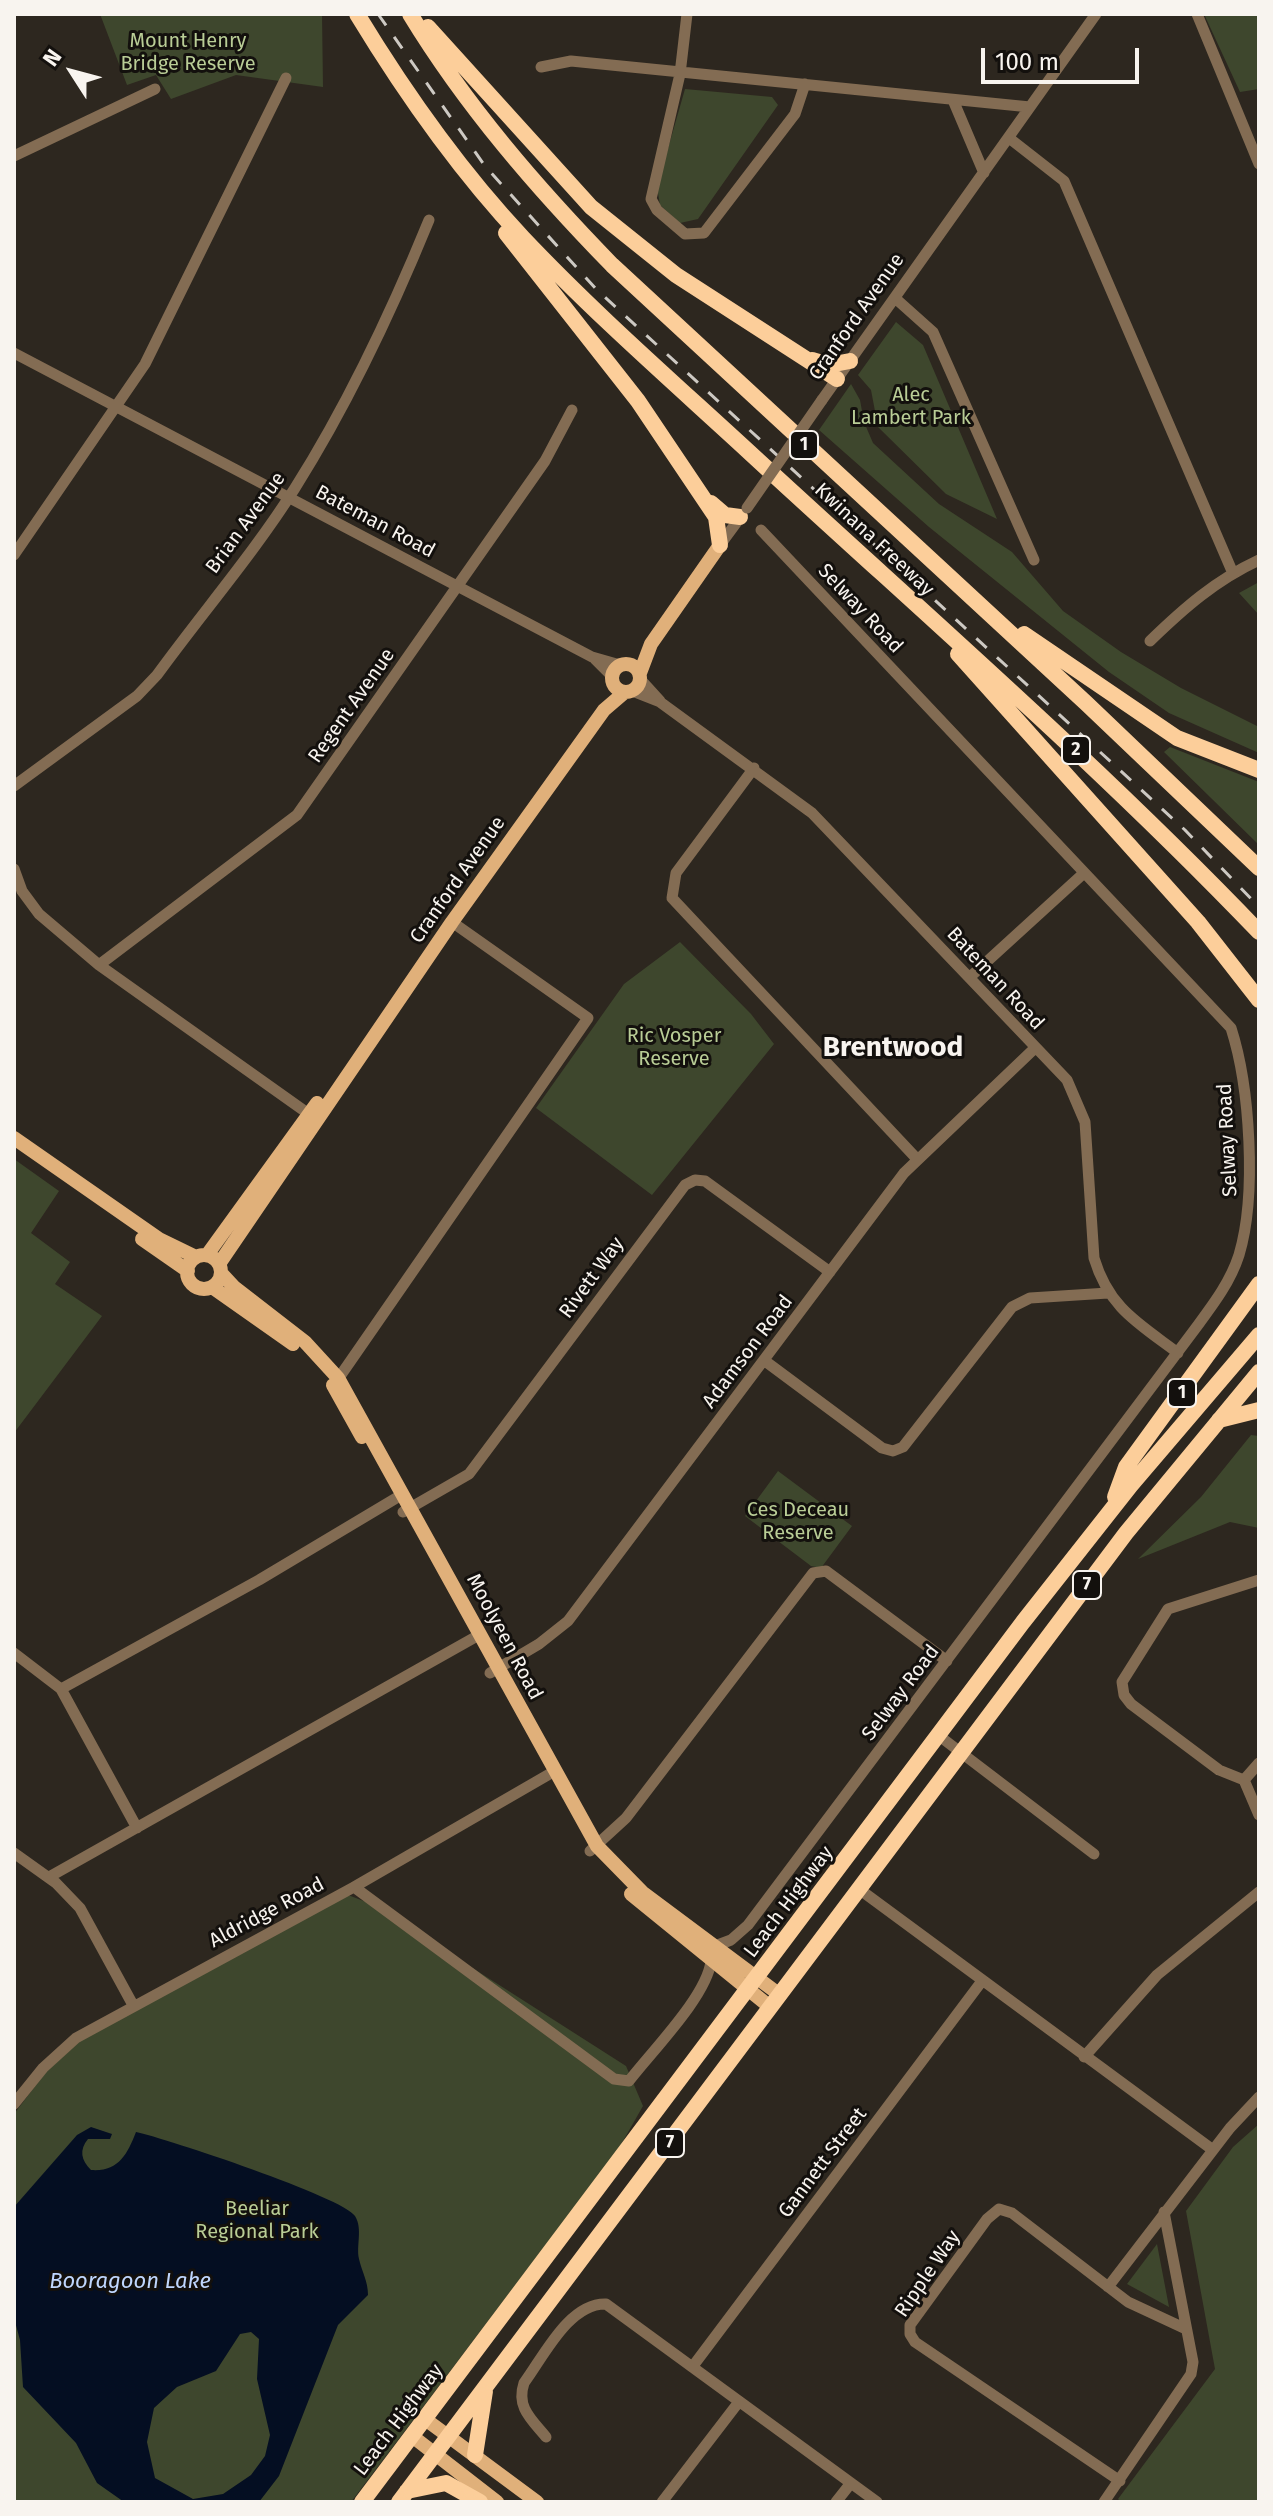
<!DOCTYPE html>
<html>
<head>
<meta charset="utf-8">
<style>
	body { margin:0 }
	#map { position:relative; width:1273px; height:2516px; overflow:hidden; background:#2d271f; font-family:"Fira Sans",sans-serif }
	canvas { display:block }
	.frame { position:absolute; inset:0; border:16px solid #f8f4ef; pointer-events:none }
	.north { position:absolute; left:32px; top:32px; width:80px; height:80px; -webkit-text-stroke:6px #13100d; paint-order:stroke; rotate:306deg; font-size:22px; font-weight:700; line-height:32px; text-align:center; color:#f8f4ef }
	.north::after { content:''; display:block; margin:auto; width:28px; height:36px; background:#f8f4ef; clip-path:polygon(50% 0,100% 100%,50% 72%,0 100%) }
	.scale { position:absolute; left:981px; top:48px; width:158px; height:36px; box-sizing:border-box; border:4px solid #f8f4ef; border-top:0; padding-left:10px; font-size:24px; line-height:28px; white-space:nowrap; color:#f8f4ef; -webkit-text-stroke:6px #13100d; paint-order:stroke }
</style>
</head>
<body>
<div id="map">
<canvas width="1273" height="2516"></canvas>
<div class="frame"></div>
<div class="north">N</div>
<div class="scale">100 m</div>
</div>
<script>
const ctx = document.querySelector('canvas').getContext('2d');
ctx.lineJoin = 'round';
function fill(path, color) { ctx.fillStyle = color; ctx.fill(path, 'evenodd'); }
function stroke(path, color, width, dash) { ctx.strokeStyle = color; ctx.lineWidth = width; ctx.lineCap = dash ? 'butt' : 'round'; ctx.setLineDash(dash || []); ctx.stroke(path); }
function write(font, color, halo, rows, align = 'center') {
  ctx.font = font + ' "Fira Sans",sans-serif'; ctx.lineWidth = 6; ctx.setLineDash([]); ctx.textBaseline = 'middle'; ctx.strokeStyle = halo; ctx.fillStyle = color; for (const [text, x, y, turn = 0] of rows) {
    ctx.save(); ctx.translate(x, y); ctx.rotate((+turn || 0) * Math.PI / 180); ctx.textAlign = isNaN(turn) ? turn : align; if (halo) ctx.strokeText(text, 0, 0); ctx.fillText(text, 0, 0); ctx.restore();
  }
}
fill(new Path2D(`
	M100 14H322L323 87 236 75 171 99 156 75 127 85Z
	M1204 14H1259V89L1240 92Z
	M685 89 772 97 778 105 698 219 680 223 660 205 657 187Z
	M896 322 923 345 997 519 946 494 878 427 871 390 858 375Z
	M851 384 860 400 864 422 873 443 939 504 1012 552 1063 611 1121 652 1181 688 1259 727V753L1169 713 1109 672 929 527 819 430Z
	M1259 582V615L1239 593Z
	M1170 747 1259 782V845L1164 752Z
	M680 942 751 1014 774 1044 652 1195 536 1108 624 984Z
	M14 1159 59 1191 31 1233 70 1262 55 1284 102 1316 14 1433Z
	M1251 1435 1259 1436V1528L1230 1522 1138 1559 1201 1497Z
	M778 1471 852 1526 821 1568 811 1566 745 1516Z
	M348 1895 374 1905 626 2066 643 2106 619 2148 351 2502H14V2114L46 2072 80 2041Z
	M1259 2124V2502H1121L1118 2499 1215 2369 1186 2211 1233 2147Z
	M1157 2244 1169 2307 1127 2284Z`), '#3e472d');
fill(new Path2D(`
	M91 2127 112 2134 110 2139H88C79 2150 81 2160 91 2170 118 2172 127 2155 136 2132 165 2138 345 2198 355 2216 363 2229 356 2245 359 2259 362 2272 368 2281 368 2295L338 2325 279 2476 259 2502H124L97 2483 76 2443 23 2387 20 2340 14 2318V2207L77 2135ZM251 2332 259 2339 257 2379 270 2435 265 2456 251 2475 223 2494 193 2499 155 2478 147 2442 154 2408 177 2387 216 2371 240 2334Z`), '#040e22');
stroke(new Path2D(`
	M687 14 680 74 651 199 657 210 685 234 704 233 795 114 805 84
	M1197 14 1259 164
	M541 67 571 61 1030 107
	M953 100 984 173
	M1009 138 1064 181 1232 571
	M14 156 155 89
	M895 298 933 332 1034 560
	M14 353 592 657 620 665
	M822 400 1096 14
	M720 545 742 515
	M14 555 145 364 286 78
	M1150 641C1184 608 1216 580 1259 560
	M595 659 612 676
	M640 679 660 701
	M632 691 660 702 812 813 1067 1080 1085 1122 1094 1258C1109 1308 1138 1323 1178 1353
	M754 768 676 873 672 898 917 1159
	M14 786 137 696 157 675C202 613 254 553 295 488 348 404 391 313 429 220
	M14 869 22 891 39 914 99 965 313 1117
	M99 965 297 815 545 461 572 410
	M970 977 1084 873
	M765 1361 882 1448 893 1451 903 1447 1012 1307 1030 1298 1108 1293
	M336 1382 588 1018 452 922
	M403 1512 469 1474 685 1185 695 1180 705 1181 830 1272
	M14 1653 61 1689 137 1828
	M490 1673 539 1644 568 1621 904 1173 1035 1048
	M61 1689 259 1580 403 1494
	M938 1735 1094 1854
	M1244 1780 1219 1770 1131 1704 1124 1695 1122 1682 1168 1609 1259 1580
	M1244 1780 1259 1815
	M1244 1780 1259 1763
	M590 1851 626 1818 813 1573 826 1571 947 1661
	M14 1853 56 1883 80 1908 133 2005
	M49 1877 479 1635
	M354 1887 614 2079 629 2081C652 2051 707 1996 711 1961
	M859 1889 1213 2150
	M715 1946 731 1940 748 1925 1195 1329C1212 1306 1230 1283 1239 1255 1257 1195 1250 1087 1231 1028L761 530
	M1084 2057 1157 1975 1259 1892
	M14 2104 43 2068 76 2038 354 1887 553 1772
	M1108 2287 1230 2128 1259 2097
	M693 2366 982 1981
	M546 2437C531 2419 516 2407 524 2383 544 2356 569 2303 606 2304L877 2502
	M1120 2481 915 2342 910 2334V2325L987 2219 999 2209 1012 2213 1128 2302 1186 2329
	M662 2502 738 2403
	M836 2502 851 2483
	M1104 2502 1191 2374 1193 2362 1164 2212`), '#836c53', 11);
stroke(new Path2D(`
	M612 678a14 14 0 1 1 28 0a14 14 0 1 1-28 0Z
	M640 673 651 644 720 545
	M14 1138 159 1239 196 1257
	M142 1239 188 1271
	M207 1255 317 1103
	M187 1272a17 17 0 1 1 34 0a17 17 0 1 1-34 0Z
	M219 1264 452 922 604 710 625 692
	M221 1273 234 1287 305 1342 338 1378 597 1846 642 1892 780 1995
	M212 1287 293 1344
	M333 1385 362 1437
	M631 1894 770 2007
	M425 2419 537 2502
	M412 2436 497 2502`), '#e0b07a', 14);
stroke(new Path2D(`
	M357 14C405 93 459 170 523 238 594 313 673 382 749 452 920 610 1097 763 1259 932
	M410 14C466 106 537 188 612 265L1086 703 1259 868
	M428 27 591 207 676 275 837 379
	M506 233 638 401 716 517 720 545
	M812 360 829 365 850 361
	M711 503 725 515 740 517
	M1024 634 1177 738 1259 770
	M958 654 1198 922 1259 1000
	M1219 1420 1259 1410
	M1115 1497 1126 1467 1259 1284
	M475 2455 485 2391
	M407 2491 446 2483 480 2502
	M362 2502 1023 1622 1131 1485 1259 1335
	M399 2502 1126 1533 1259 1372`), '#fcce9a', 16);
stroke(new Path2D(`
	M378 14 485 166 596 289 1185 830 1259 907`), '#cdc9c3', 3, [14, 14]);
stroke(new Path2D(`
	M747 508 822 400`), '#836c53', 11);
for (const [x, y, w] of [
	[804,445,28],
	[1076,750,28],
	[1182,1393,28],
	[1087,1585,28],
	[670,2143,28]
]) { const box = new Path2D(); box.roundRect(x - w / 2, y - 14, w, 28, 6); ctx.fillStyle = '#13100d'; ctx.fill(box); stroke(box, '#f8f4ef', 2); }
write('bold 18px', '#f8f4ef', null, [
	["1",804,445],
	["2",1076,750],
	["1",1182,1393],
	["7",1087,1585],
	["7",670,2143]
]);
write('20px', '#b9cd96', '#13100d', [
	["Mount Henry",188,41],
	["Bridge Reserve",188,64],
	["Alec",911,395],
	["Lambert Park",911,418],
	["Ric Vosper",674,1036],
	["Reserve",674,1059],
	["Ces Deceau",798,1510],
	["Reserve",798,1533],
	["Beeliar",257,2209],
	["Regional Park",257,2232]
]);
write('20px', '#f8f4ef', '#13100d', [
	["Cranford Avenue",857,317,-55],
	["Bateman Road",375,522,28],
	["Brian Avenue",246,523,-54],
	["Kwinana Freeway",874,540,43],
	["Selway Road",860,609,47],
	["Regent Avenue",352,706,-55],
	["Cranford Avenue",458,880,-55],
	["Bateman Road",995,979,47],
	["Selway Road",1228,1140,-93],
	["Rivett Way",592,1278,-54],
	["Adamson Road",748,1352,-53],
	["Moolyeen Road",504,1637,62],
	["Selway Road",901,1693,-53],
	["Leach Highway",789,1902,-53],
	["Aldridge Road",267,1913,-28],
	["Gannett Street",823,2163,-53],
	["Ripple Way",928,2274,-56],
	["Leach Highway",399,2420,-53]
]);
write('italic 22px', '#bfd6fd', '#13100d', [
	["Booragoon Lake",130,2282]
]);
write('bold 28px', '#f8f4ef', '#13100d', [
	["Brentwood",893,1048]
]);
</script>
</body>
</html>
